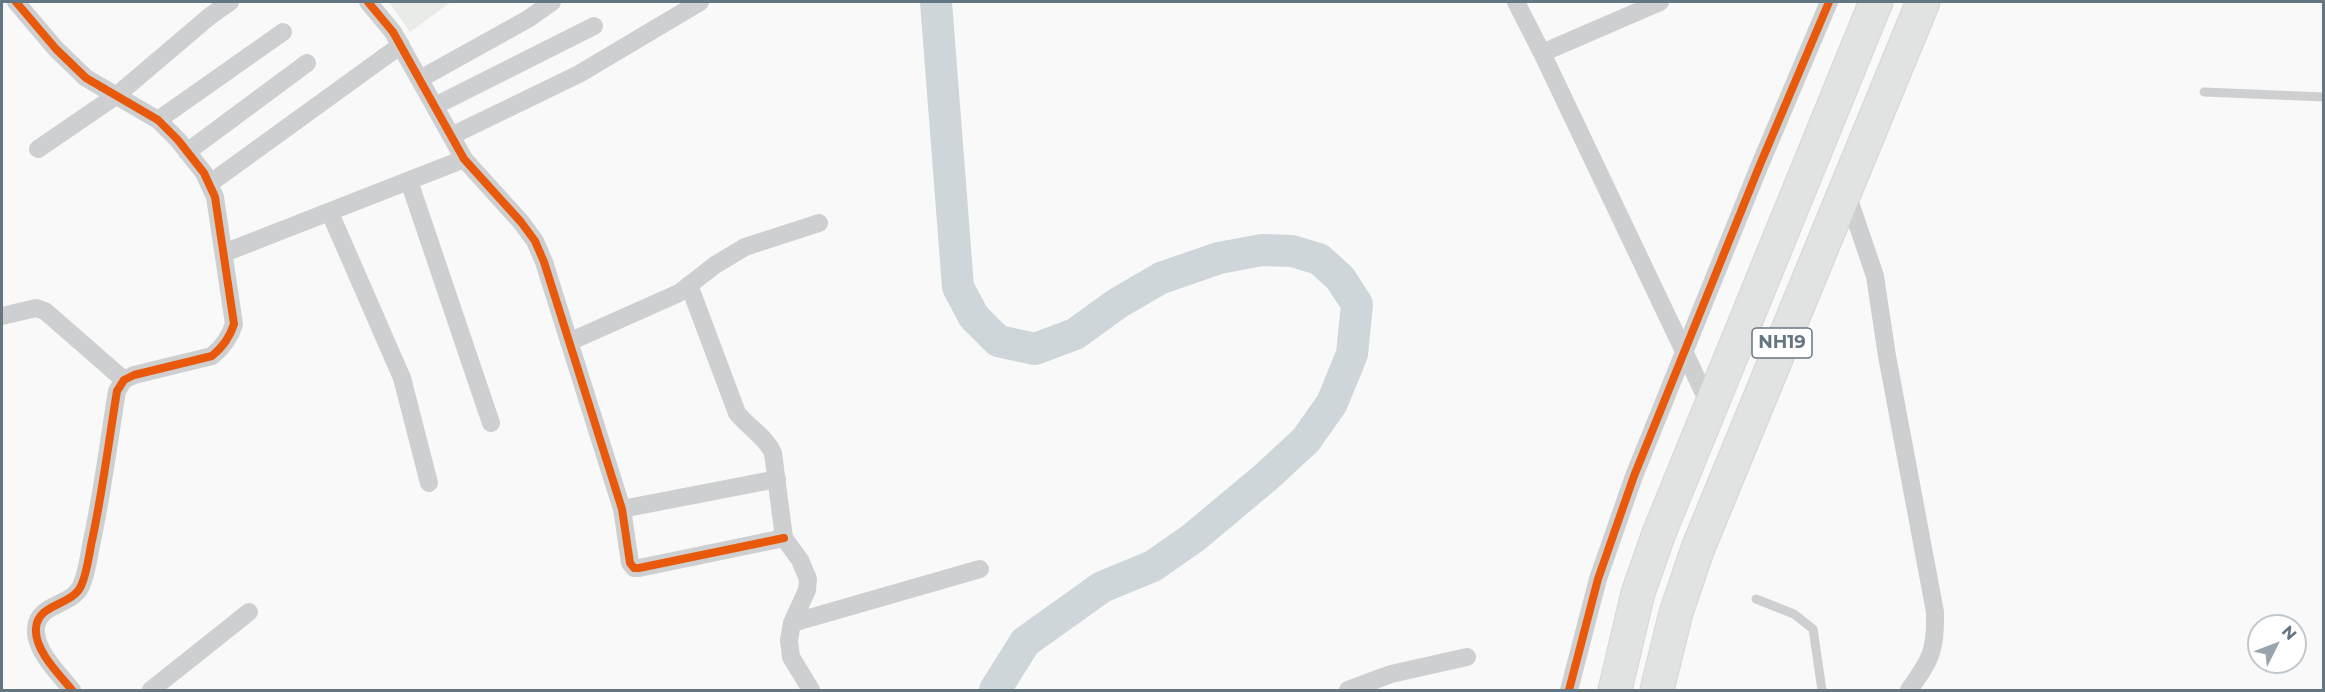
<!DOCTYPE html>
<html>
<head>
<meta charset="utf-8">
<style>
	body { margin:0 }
	#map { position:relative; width:2325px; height:692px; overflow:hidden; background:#f9f9f9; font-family:Montserrat,sans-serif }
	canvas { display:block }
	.frame { position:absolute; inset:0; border:3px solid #657683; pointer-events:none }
	.north { position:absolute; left:2247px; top:614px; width:60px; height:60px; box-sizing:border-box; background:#fff; border:2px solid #c1c8cd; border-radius:50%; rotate:48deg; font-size:16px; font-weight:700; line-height:24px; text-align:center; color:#657683 }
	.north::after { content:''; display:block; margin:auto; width:21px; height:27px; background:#99a4ac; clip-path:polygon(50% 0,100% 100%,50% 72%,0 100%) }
</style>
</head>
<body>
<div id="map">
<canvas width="2325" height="692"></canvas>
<div class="frame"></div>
<div class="north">N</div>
</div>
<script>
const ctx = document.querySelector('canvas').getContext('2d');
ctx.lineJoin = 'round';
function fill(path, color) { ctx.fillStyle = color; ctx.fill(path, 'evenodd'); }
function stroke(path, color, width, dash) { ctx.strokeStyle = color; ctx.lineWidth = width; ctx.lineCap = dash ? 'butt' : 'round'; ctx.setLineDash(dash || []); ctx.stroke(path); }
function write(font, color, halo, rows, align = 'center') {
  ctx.font = font + ' Montserrat,sans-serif'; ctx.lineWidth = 6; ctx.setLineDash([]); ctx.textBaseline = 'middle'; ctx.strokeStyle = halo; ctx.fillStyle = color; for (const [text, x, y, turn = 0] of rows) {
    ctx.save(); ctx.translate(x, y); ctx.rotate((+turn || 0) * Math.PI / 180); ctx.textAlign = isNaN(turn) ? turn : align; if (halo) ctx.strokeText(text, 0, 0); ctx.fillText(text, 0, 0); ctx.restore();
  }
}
fill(new Path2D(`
	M389 2H451L410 32Z`), '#e8ebe6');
stroke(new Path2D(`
	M936 2 958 287 974 317 998 341 1035 349 1075 334 1118 303 1161 278 1219 258 1262 250 1292 251 1319 259 1340 278 1357 304 1352 354 1332 403 1306 440 1266 477 1193 538 1153 566 1102 587 1025 642 995 690`), '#ced6d9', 32);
const highway = new Path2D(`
	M1615 690 1638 593 1659 533 1876 2
	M1657 690 1676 613 1698 548 1923 2`);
stroke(highway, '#d5d6d6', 35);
stroke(new Path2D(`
	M2204 92 2324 97
	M1756 599 1794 614 1813 629 1822 690`), '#cecfd0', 9);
stroke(new Path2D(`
	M16 2 56 49 86 78 158 120 178 140 204 173 215 197 234 324C230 337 223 347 212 356L134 375 124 380 117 391C109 440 103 488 93 536 89 552 88 571 81 586 72 606 38 603 36 628 34 650 59 674 72 690
	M368 2 393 32 464 159 521 222 535 241 544 262 622 509 630 563 634 568H639L784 538
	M1516 2 1542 53 1710 406
	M1542 53 1660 2
	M420 79 528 19 552 2
	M435 106 594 26
	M158 120 283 32
	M451 136 579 74 700 2
	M38 149 117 95 210 16 230 2
	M187 152 307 63
	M409 181 491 423
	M209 184 401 45
	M1846 191 1875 276 1887 356 1935 612C1936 651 1931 659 1909 690
	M330 213 402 378 429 483
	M224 253 464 159
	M689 285 737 413C748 427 766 437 773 453L784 538 800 560 808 579 807 590 792 623 789 640 791 657 811 690
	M2 316 36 308 45 311 124 380
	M569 342 679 293 715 265 745 247 819 223
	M622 509 777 479
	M792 623 980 569
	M151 690 249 612
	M1348 690 1391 674 1467 657
	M1569 690 1598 579 1634 476 1759 167 1829 2`), '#cecfd0', 18);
stroke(highway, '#e1e2e2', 33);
stroke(new Path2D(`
	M16 2 56 49 86 78 158 120 178 140 204 173 215 197 234 324C230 337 223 347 212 356L134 375 124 380 117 391C109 440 103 488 93 536 89 552 88 571 81 586 72 606 38 603 36 628 34 650 59 674 72 690
	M368 2 393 32 464 159 521 222 535 241 544 262 622 509 630 563 634 568H639L784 538
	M1569 690 1598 579 1634 476 1759 167 1829 2`), '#e8590c', 8);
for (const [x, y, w] of [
	[1782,343,60]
]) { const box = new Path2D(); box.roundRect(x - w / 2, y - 15, w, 30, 4.5); ctx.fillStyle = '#fff'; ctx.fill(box); stroke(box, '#657683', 1.5); }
write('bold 18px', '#657683', null, [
	["NH19",1782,343]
]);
</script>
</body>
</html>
